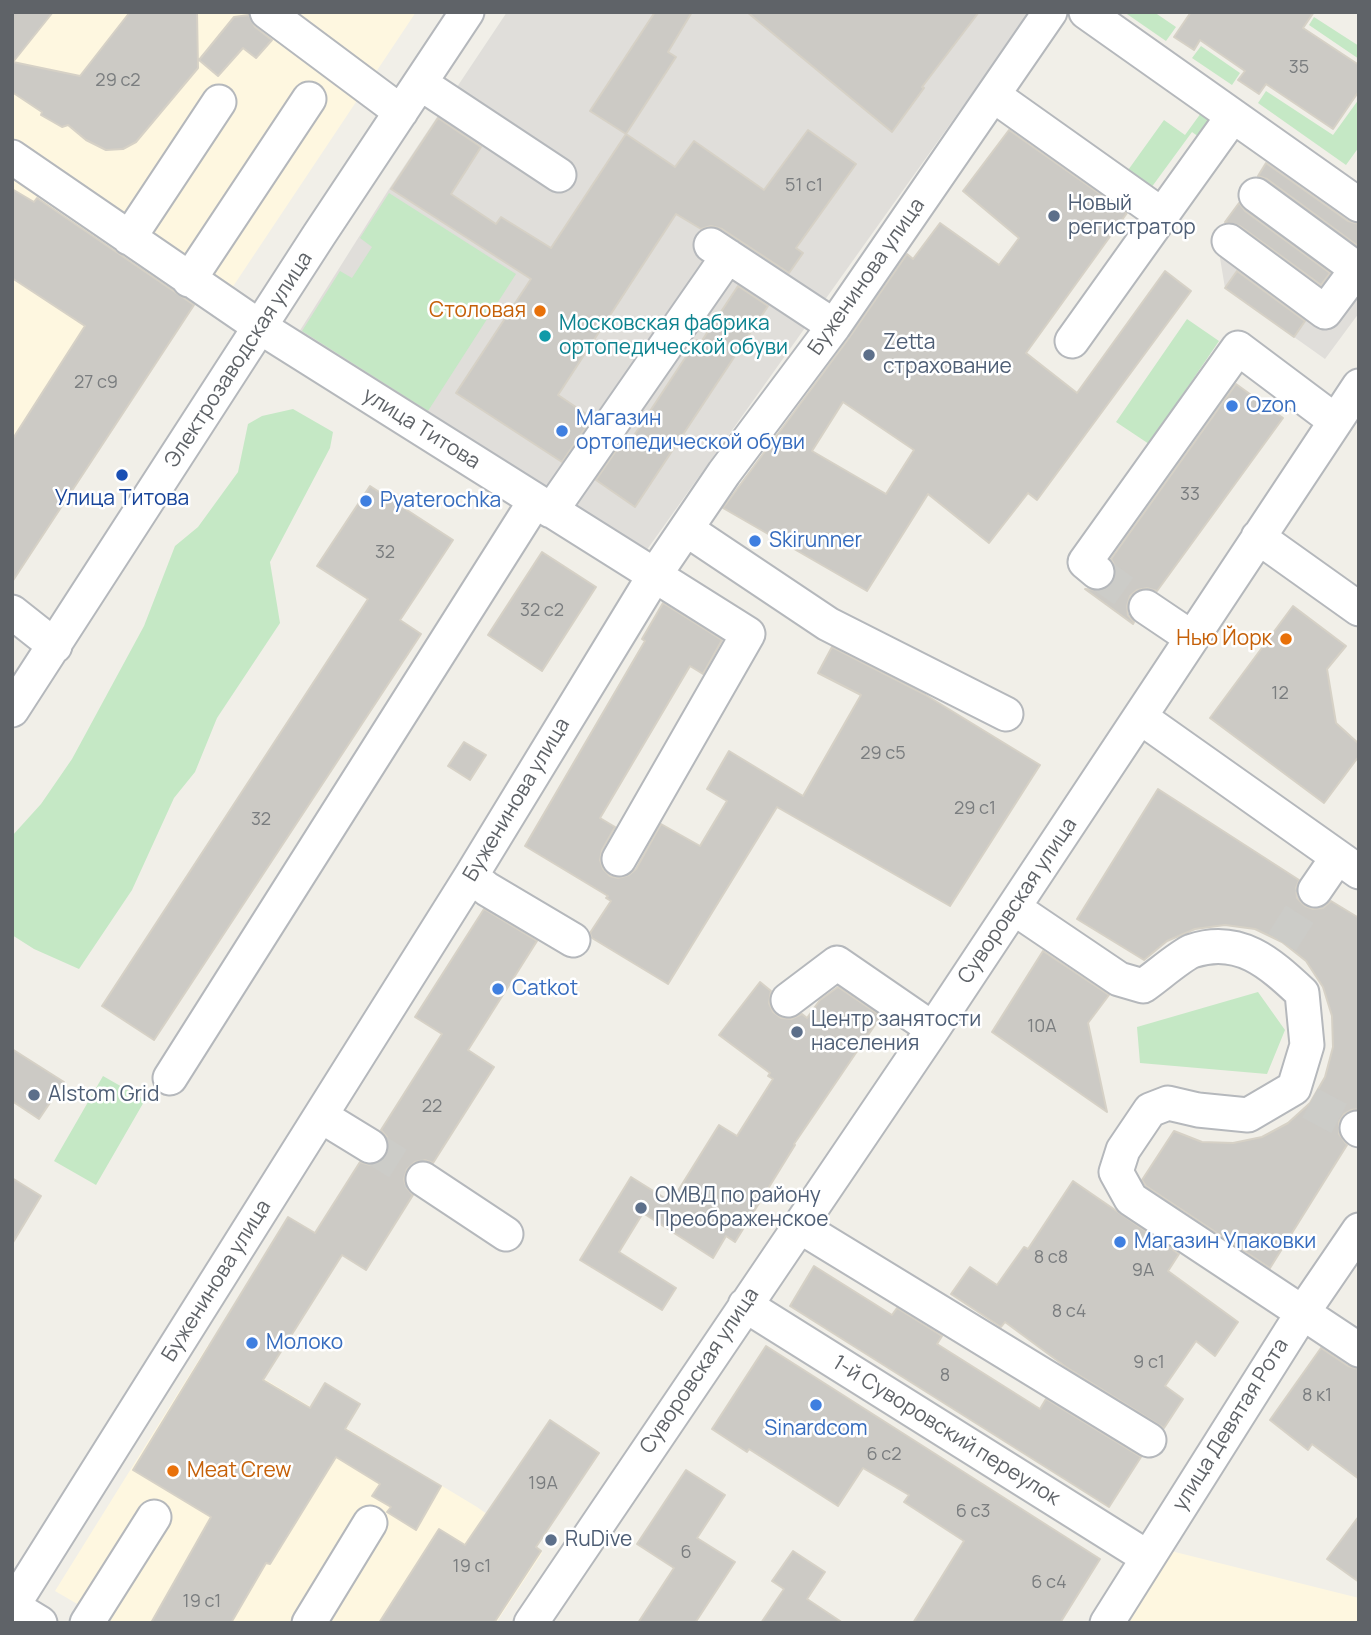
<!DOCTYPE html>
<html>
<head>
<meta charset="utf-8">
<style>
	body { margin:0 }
	#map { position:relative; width:1371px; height:1635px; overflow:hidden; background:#f1efe8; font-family:Manrope,sans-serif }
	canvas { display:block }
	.frame { position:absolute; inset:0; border:14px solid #5f6368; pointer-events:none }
</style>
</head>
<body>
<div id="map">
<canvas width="1371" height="1635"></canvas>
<div class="frame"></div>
</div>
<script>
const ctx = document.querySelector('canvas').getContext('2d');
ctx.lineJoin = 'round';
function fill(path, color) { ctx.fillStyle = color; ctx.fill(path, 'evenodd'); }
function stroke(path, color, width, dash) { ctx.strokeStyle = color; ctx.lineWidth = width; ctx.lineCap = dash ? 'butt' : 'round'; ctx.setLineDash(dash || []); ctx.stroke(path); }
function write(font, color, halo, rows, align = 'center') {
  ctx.font = font + ' Manrope,sans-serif'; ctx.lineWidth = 5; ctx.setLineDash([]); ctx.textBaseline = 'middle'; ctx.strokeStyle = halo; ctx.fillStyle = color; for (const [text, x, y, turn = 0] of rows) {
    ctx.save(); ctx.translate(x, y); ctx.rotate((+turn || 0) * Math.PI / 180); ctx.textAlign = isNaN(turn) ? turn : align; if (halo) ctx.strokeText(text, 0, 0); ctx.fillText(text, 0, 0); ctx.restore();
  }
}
fill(new Path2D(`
	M12 12H416L232 288 198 299 12 582Z
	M208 1345 477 1507 542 1553 496 1623H110L55 1591Z
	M1171 1551 1359 1598V1623H1127Z`), '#fef7e0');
fill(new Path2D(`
	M507 12H1030L641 558 299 332 389 189Z
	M1269 160 1359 222V313L1325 359 1225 288 1216 234Z`), '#e0deda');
fill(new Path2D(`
	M1124 12H1154L1176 27 1166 41Z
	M1314 17 1359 46V59L1309 25Z
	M1201 46 1240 73 1232 85 1192 58Z
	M1266 91 1333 135 1359 99V147L1346 165 1258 103Z
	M1201 113 1219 124 1206 142 1192 132 1151 188 1126 173 1164 120 1185 135Z
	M389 193 516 274 428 411 302 331 340 271 352 278 372 247 360 238Z
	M1187 319 1219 341 1149 444 1116 422Z
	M293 409 333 432 330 448 270 562 280 623 217 718 195 772 174 798 132 890 79 969 34 949 12 935V836L41 804 72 759 144 626 175 546 198 527 238 472 248 424 262 416Z
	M1258 992 1285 1030 1267 1074 1140 1063 1137 1027Z
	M103 1076 145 1100 96 1185 54 1161Z`), '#c5e8c5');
const building = new Path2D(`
	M12 12H53L13 62 80 76 130 12H197L198 68 136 142 123 149 106 150 86 140 68 125 62 127 41 115 42 112 12 92Z
	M655 12H692L668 52 676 57 626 134 590 111Z
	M747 12H979L922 87 924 88 892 132Z
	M1191 12H1314L1303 28 1359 65V91L1333 129 1266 84 1259 94 1238 80 1245 71 1200 40 1194 50 1174 37Z
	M249 15 255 27 272 40 256 58 243 48 218 76 199 60 234 17Z
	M438 118 481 147 451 194 496 224 501 217 551 248 626 134 675 167 694 141 764 190 808 130 856 164 796 248 803 253 789 273 722 229 711 226 701 229 676 214 558 395 592 418 562 462 456 393 531 279 391 189Z
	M1009 130 1127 213 1026 353 1077 393 1165 271 1191 291 1037 500 1028 493 989 543 928 494 867 591 723 508 849 338 907 254 913 259 940 223 999 265 1019 238 963 191ZM843 402 914 450 886 494 812 451Z
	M1266 163 1348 221 1359 224 1358 246 1267 179 1258 176Z
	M12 189 34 202 37 198 194 305 12 582V440L85 326 12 278Z
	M1239 203 1245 211 1330 273 1321 285 1240 226 1225 222Z
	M1237 271 1305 321 1294 337 1225 288Z
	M738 286 768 306 635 507 596 480 624 439 629 443 697 340 701 342Z
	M1236 384 1283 418 1157 591 1147 588 1137 590 1130 596 1127 606 1128 615 1134 622 1133 624 1085 589 1103 590 1112 584 1116 575 1115 566 1111 559Z
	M370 486 453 540 400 620 421 634 154 1040 102 1006 368 599 317 566Z
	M542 552 596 587 542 671 488 635Z
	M663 603 722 640 703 674 690 666 600 818 615 827 602 850 600 860 603 869 610 876 618 878 629 875 636 869 661 824 700 846 727 801 707 789 729 751 803 796 861 695 818 673 832 647 924 694 1040 765 950 906 777 807 668 984 592 938 590 933 611 901 606 898 608 896 525 846 645 641 642 639Z
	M1293 606 1346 646 1327 669 1336 723 1359 744V756L1324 803 1210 718Z
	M464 742 486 755 470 780 448 766Z
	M1158 789 1299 880 1296 888 1297 898 1305 906 1313 909 1323 908 1331 901 1359 918V1109L1351 1110 1344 1114 1339 1122V1134L1347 1145 1270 1268 1146 1186 1142 1180 1174 1131 1202 1142 1233 1143 1262 1137 1288 1123 1310 1103 1325 1077 1333 1047 1332 1016 1323 987 1306 961 1282 942 1255 929 1225 925 1195 929 1167 941 1144 960 1077 919Z
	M484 909 537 941 468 1050 494 1067 433 1163 425 1160 415 1162 407 1169 404 1179 406 1187 413 1195 366 1270 342 1255 263 1380 310 1408 325 1383 360 1404 345 1429 441 1486 416 1530 387 1512 391 1507 372 1496 380 1484 336 1457 270 1564 266 1563 231 1623H151L211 1517 133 1470 288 1217 315 1233 360 1162 370 1165 379 1163 386 1157 389 1146 387 1137 381 1130 442 1034 415 1017Z
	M1043 951 1109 995 1088 1023 1107 1112 992 1032Z
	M760 982 771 991 769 1003 773 1012 781 1018 791 1019 802 1014 807 1018 820 1000 838 987 881 1016 794 1144 795 1145 735 1242 726 1236 713 1258 643 1213 619 1252 676 1288 662 1310 580 1260 631 1177 671 1202 719 1125 737 1136 773 1079 768 1076 770 1073 719 1035Z
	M12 1049 64 1082 39 1119 12 1101Z
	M12 1178 41 1196 12 1244Z
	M1073 1181 1179 1254 1168 1271 1238 1322 1215 1356 1196 1341 1165 1386 1183 1399 1164 1428 1066 1367 1005 1322 1001 1327 951 1294 970 1267 997 1285 1024 1247 1028 1249Z
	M814 1266 892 1315 897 1308 942 1336 937 1344 1040 1409 1046 1399 1141 1457 1109 1507 790 1306Z
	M766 1346 1100 1559 1060 1623H913L964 1541 904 1502 909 1495 863 1468 838 1506 749 1449 747 1452 712 1429Z
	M1321 1348 1348 1366 1359 1369V1479L1312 1444 1308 1450 1270 1420Z
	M550 1420 599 1453 536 1547 541 1551 494 1623H379L439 1529 465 1545Z
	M686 1470 725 1495 697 1538 735 1562 695 1623H638L674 1568 637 1544Z
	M1359 1516V1582L1327 1559Z
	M793 1551 825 1572 807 1599 843 1623H761L784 1589 772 1581Z`);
fill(building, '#cccac5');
stroke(building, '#d6d1c6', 2);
stroke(new Path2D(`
	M1097 572 1146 607
	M1282 942 1315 890
	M1310 1103 1357 1128
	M370 1146 423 1179`), '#ccccc8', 33, [33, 17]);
const minor = new Path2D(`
	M267 12 401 112
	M1086 12 1359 205
	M420 83 559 175
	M993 95 1162 215 1072 341
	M12 157 260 327 748 634 619 859
	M1162 215 1233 116
	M129 238 219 102
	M1229 241 1325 312 1357 269 1256 195
	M711 245 834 326
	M189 280 309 99
	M551 511 728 256
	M686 529 828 624 1006 714
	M1258 537 1359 609
	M1097 572 1085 562 1238 348 1334 420
	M1146 607 1192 638
	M12 612 55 646
	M12 710 319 235 467 12
	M1140 717 1359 872
	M471 876 487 889 573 940
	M1315 890 1337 858
	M1014 908 1119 979 1143 986C1155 978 1180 956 1192 951 1239 935 1270 963 1302 993L1307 1045 1294 1088 1248 1115 1198 1110 1168 1103 1150 1110 1123 1150 1116 1172 1131 1199 1359 1350
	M788 1000 837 963 933 1029
	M170 1078 535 501
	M321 1116 370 1146
	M1357 1128 1359 1130
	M423 1179 506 1234
	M799 1226 1149 1440
	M745 1305 1147 1557
	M12 1606 40 1623
	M12 1607 471 876 654 576 724 473 834 326 1050 12
	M87 1623 154 1517
	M309 1623 370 1523
	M531 1623 933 1029 1359 386
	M1107 1623 1303 1312 1359 1230`);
stroke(minor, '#b5b8bc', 37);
stroke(minor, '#fff', 33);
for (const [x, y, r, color] of [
	[1054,216,7,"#5c6f8a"],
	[540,311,7,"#e8710a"],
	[545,336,7,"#0f9aa8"],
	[869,355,7,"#5c6f8a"],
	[1232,406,7,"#3f7fe0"],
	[562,431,7,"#3f7fe0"],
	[122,475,7,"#1a4fb4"],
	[366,501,7,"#3f7fe0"],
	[755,541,7,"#3f7fe0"],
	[1286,639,7,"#e8710a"],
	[498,989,7,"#3f7fe0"],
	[797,1032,7,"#5c6f8a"],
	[34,1095,7,"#5c6f8a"],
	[641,1208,7,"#5c6f8a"],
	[1120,1242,7,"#3f7fe0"],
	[252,1343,7,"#3f7fe0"],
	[816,1405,7,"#3f7fe0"],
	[173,1471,7,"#e8710a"],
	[551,1540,7,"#5c6f8a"]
]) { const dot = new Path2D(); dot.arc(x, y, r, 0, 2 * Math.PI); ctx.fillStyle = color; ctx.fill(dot); stroke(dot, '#fff', 2.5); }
write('18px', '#7a7d7f', null, [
	["35",1299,68],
	["29 с2",118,81],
	["51 с1",804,186],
	["27 с9",96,383],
	["33",1190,495],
	["32",385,553],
	["32 с2",542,611],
	["12",1280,694],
	["29 с5",883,754],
	["29 с1",975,809],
	["32",261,820],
	["10А",1042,1027],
	["22",432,1107],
	["8 с8",1051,1258],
	["9А",1143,1271],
	["8 с4",1069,1312],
	["9 с1",1149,1363],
	["8",945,1376],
	["8 к1",1317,1396],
	["6 с2",884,1455],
	["19А",543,1484],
	["6 с3",973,1512],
	["6",686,1553],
	["19 с1",472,1567],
	["6 с4",1049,1583],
	["19 с1",202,1602]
]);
write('21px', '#4e5e75', '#fff', [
	["Новый",1068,204],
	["регистратор",1068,228],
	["Zetta",883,343],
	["страхование",883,367],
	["Центр занятости",811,1020],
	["населения",811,1044],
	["Alstom Grid",48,1095],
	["ОМВД по району",655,1196],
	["Преображенское",655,1220],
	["RuDive",565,1540]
], 'left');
write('21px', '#5f6368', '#fff', [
	["Буженинова улица",867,277,-55],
	["Электрозаводская улица",239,360,-57],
	["улица Титова",421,429,32],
	["Буженинова улица",517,800,-59],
	["Суворовская улица",1018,901,-56],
	["Буженинова улица",217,1281,-58],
	["Суворовская улица",700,1371,-56],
	["улица Девятая Рота",1231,1425,-58],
	["1-й Суворовский переулок",946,1431,32]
]);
write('21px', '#c56008', '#fff', [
	["Столовая",526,311],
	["Нью Йорк",1272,639],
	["Meat Crew",187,1471,"left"]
], 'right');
write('21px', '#0d838f', '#fff', [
	["Московская фабрика",559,324],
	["ортопедической обуви",559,348]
], 'left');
write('21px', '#366cbe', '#fff', [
	["Ozon",1246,406],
	["Магазин",576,419],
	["ортопедической обуви",576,443],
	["Pyaterochka",380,501],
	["Skirunner",769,541],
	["Catkot",512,989],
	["Магазин Упаковки",1134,1242],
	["Молоко",266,1343],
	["Sinardcom",816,1429,"center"]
], 'left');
write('21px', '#164399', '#fff', [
	["Улица Титова",122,499]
]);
</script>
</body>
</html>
